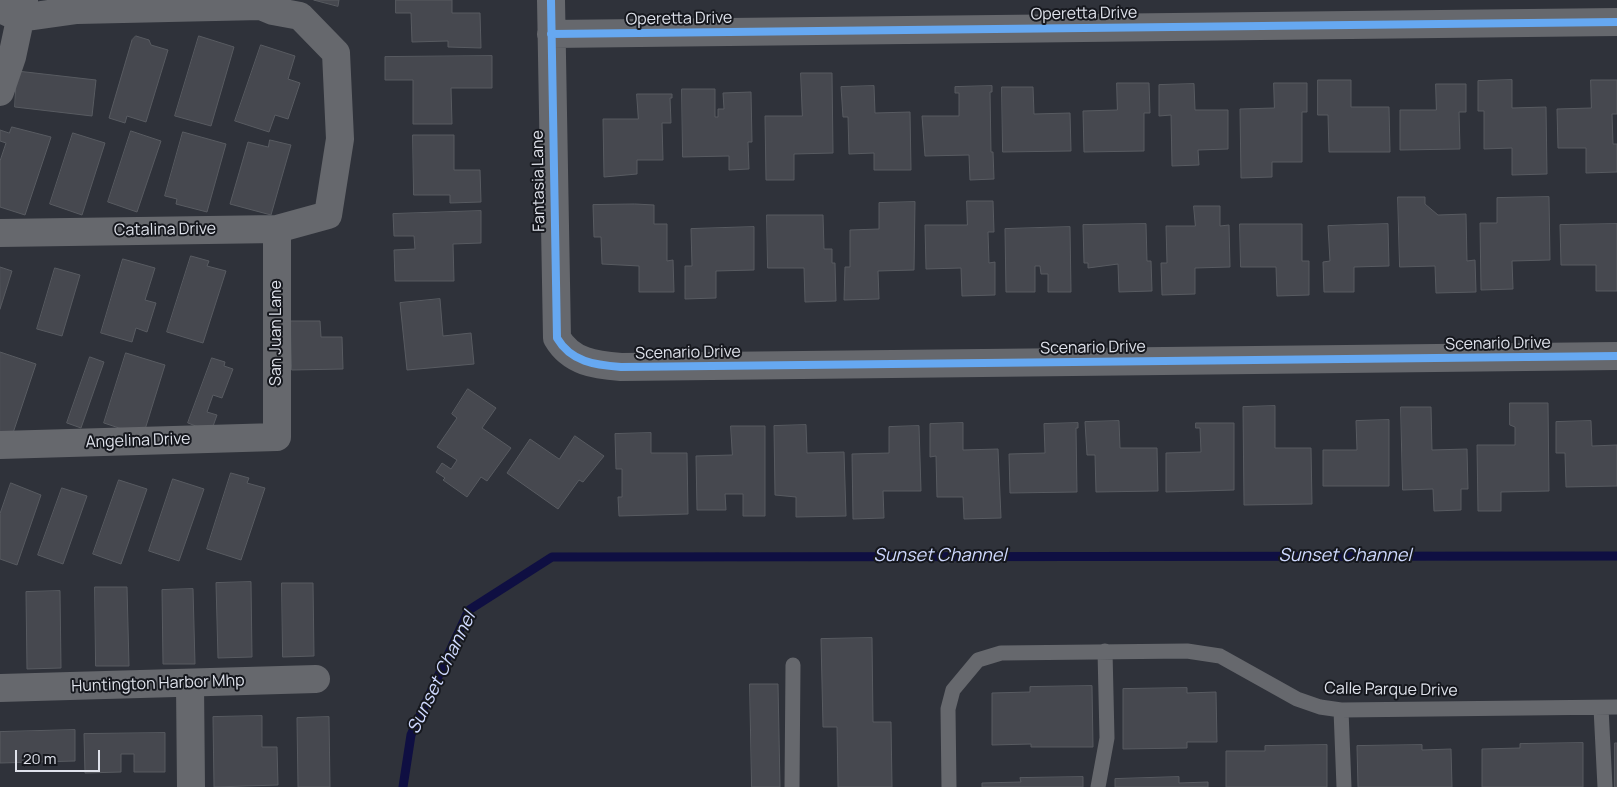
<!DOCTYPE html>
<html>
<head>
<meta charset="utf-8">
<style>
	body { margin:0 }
	#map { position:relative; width:1617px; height:787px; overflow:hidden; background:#2f323a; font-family:Manrope,sans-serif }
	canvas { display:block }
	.scale { position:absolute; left:15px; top:750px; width:85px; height:22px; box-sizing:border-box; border:2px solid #dfe2eb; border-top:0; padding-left:6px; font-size:15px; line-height:18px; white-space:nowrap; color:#dfe2eb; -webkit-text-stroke:4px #16181e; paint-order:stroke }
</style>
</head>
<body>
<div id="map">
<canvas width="1617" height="787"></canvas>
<div class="scale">20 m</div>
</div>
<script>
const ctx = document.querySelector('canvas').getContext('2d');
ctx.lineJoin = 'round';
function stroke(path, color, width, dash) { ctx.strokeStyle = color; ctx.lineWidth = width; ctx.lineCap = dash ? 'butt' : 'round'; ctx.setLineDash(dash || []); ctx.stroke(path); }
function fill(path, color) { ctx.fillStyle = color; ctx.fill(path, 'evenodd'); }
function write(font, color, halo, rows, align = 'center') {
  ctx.font = font + ' Manrope,sans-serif'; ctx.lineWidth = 4; ctx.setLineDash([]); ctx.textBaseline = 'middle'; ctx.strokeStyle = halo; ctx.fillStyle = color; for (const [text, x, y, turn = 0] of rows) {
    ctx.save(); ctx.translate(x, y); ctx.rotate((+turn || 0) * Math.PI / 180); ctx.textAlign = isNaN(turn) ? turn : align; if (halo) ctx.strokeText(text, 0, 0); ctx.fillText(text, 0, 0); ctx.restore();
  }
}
stroke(new Path2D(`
	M403 787 411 735 469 610 552 557 1617 556`), '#0f0f42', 9);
const building = new Path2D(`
	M314 0H339L338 6Z
	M396 0H452V13H480L481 48 448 47V41L412 42 411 13H396Z
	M136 36 149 40 151 45 168 50 146 122 127 116 125 123 109 118 132 40Z
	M199 36 234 47 211 126 175 116Z
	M261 45 295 56 288 79 300 83 288 119 275 115 269 132 235 121Z
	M492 56V88H451L452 124H413V80H385V57Z
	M17 71 96 80 92 116 15 107Z
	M801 73H832L833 153 794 154V180H766L765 116H802Z
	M1318 80H1351V107H1389L1390 152H1329L1328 115H1318Z
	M1512 80V108L1546 107 1547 174 1512 175V148L1484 149V111H1478V81Z
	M1591 80H1617V114H1612L1613 144H1617V172L1586 173V148H1558L1557 109 1591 108Z
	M1117 83H1149L1150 113H1144V151L1084 152 1083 111 1117 110Z
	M1274 83H1307V112H1302V162H1272V177L1241 178 1240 109 1274 108Z
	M1194 84 1195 110H1228V149L1198 150 1199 165 1172 166 1171 115 1159 116V85Z
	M1436 84H1466V112H1459L1460 149 1400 150V110H1436Z
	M874 86 875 113 910 112 911 170H874V153L849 154 848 117H843L841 87Z
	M992 86V92H990L991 152H993L994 179 970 180 969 155 925 156 922 116H959V93H955V87Z
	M1002 87H1033L1034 114 1070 113 1071 151 1003 152Z
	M682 89H715V117H718V109H724L723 93 751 92 752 142H748L749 169 729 170V156L683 157Z
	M637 94H672V98H670L671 123H662L663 160H637V174L604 177 603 119H638Z
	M12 127 51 137 25 215 0 207V161L6 143 0 141V130L9 133Z
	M131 131 161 141 137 212 108 202Z
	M183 132 226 144 207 212 176 204 177 199 165 196Z
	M73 133 105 143 82 215 50 204Z
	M413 135H454V170H480L481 202 450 203V195H414Z
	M270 140 291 145 271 215 230 204 248 142 268 147Z
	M1398 197H1425V204L1438 215 1466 214 1467 261 1475 260 1476 292 1436 293 1435 266 1400 267Z
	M1549 197 1550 260 1512 261 1513 289 1481 290 1480 223H1497V198Z
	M967 201H993L994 232H988L989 263 995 262V295L962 296 961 268 926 269 925 225H967Z
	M915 202 914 270 878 271 879 299 844 300 845 267H850V230L879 229V203Z
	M635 204 654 205V224H667V261L673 260 674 292H639V266L602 264 601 237H594L593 205Z
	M1194 206H1220V226L1229 225 1230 267 1195 268V294L1162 295 1161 263H1167L1166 226H1195Z
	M481 211V243L453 244 454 281H395L394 250 415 249 414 236H394L393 214Z
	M767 215H823L824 249H832V263H835L836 301 805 302 804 268H768Z
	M1146 224 1147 261H1151L1152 291 1119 292 1118 264 1088 268V263H1084L1083 225Z
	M1240 224H1302V261H1309V295L1277 296 1276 267H1241Z
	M1388 224 1389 266 1354 267V292H1324L1323 262 1330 261 1328 226Z
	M1617 224V291H1596V265H1561L1560 225Z
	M754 227V270L716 271V298L685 299V266H692L691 229Z
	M1070 227 1071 292H1048V274H1041L1040 266H1035V292H1006L1005 229Z
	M191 256 209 261 207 266 226 271 203 343 167 332Z
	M123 259 155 268 145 300 156 303 147 332 136 328 132 342 101 333Z
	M0 267 12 271 0 309Z
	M55 268 80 275 62 336 37 329Z
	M440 299 443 336 471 333 474 364 407 370 400 303Z
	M291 321H320L321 337H342L343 369 292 370Z
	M0 352 36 364 12 436 0 432Z
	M126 353 165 365 143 436 104 423Z
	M90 357 104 362 81 428 67 423Z
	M212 358 225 362 224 366 233 369 222 398 213 395 207 412 217 415 211 432 188 423Z
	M468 389 496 408 482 428 511 448 487 481 481 477 467 497 443 480 445 478 436 472 442 463 451 469 457 460 437 447 457 418 452 414Z
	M1510 403H1548L1549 491 1501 492V511H1478L1477 445H1515V427L1510 425Z
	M1275 406V448H1311L1312 504 1244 505 1243 407Z
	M1401 407H1431L1432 450 1467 449 1468 489H1461V510L1434 511 1433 489 1403 490Z
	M1389 420V486H1323V450H1357L1356 421Z
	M1119 421 1120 448H1157L1158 491 1096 492 1095 455H1087L1085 422Z
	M1591 421 1592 446 1617 445V486L1566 487 1565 453H1556V422Z
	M963 423V450L998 449 1001 518 964 519 963 497H937L936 456 930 457V424Z
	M1078 423V428H1076L1077 492 1010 493 1009 454 1045 453 1044 424Z
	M1196 423H1234V490L1166 492V453L1201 452 1200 428H1196Z
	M806 425 807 453 844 452 846 516 796 517V497L775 495 774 426Z
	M731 426H765V516H743V494H725L726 510H697L696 456 732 455Z
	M919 426 921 491H883L884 518 853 519 852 454 889 453V427Z
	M651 433V453H687L688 514 619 516 618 497H622V469H616L615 434Z
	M575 436 604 456 583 482 579 480 558 509 507 473 530 439 559 459Z
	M231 473 249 478 247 483 265 488 241 560 207 549Z
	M173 479 204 489 179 561 149 551Z
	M119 480 147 489 121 564 93 554Z
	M11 483 41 495 17 565 0 559V514Z
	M62 488 87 496 63 564 38 555Z
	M251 582 252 657 218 658 216 583Z
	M282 583H313L314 656 283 657Z
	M95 587H127L129 666H96Z
	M193 589 195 664H163L162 590Z
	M60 591 61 668 27 669 26 592Z
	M872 638 873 722H891L892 787H838L837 727H823L821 639Z
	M750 684H778L780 787H752Z
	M1092 686 1093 747H1031V744L992 745V693L1030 692V687Z
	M1187 688V693L1216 692 1217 742H1187V748L1123 749V689Z
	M262 716V747H277L278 785 214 787 213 717Z
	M329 717 330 787H298L297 718Z
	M75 730V761L0 763V732Z
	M165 733V772H134V754H121V772L85 773 84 734Z
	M1583 743V787H1482V749L1520 748V744Z
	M1615 743H1617V787H1615Z
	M1327 745V787H1226V751H1265V746Z
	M1422 745V750L1451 749 1452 787H1358L1357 746Z
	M1083 777V787H982V783L1021 782 1020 778Z
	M1179 777V783L1208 782V787H1115V779Z`);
fill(building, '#46484f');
stroke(building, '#585b61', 1);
stroke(new Path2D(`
	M1601 708 1605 787
	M1341 710 1344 787
	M792 787 793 665
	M949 787 948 709 953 690 978 660 1001 653 1187 651 1220 656 1297 699 1320 707 1341 710 1617 707
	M1098 787 1107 738 1105 651`), '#66686d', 15);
stroke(new Path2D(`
	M551 0 557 338C571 362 595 365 621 367L1617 356
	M0 9 20 18 77 10 261 6 273 11 300 16 336 53 340 139 328 215 277 229 0 233
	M551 34 1617 22
	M0 92 12 57 24 1
	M0 445 277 437V229
	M190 684 191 787
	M0 688 316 679`), '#66686d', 28);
stroke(new Path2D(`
	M551 0 557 338C571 362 595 365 621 367L1617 356
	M551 34 1617 22`), '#66a8f1', 8);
write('16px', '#dfe2eb', '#16181e', [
	["Operetta Drive",1084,14,-1],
	["Operetta Drive",679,19,-1],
	["Fantasia Lane",539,181,-91],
	["Catalina Drive",165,230,-1],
	["San Juan Lane",277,333,-90],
	["Scenario Drive",1498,344,-1],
	["Scenario Drive",1093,348,-1],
	["Scenario Drive",688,353,-1],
	["Angelina Drive",138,441,-2],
	["Huntington Harbor Mhp",158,684,-2],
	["Calle Parque Drive",1391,690,1]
]);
write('italic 18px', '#cfd9ff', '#16181e', [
	["Sunset Channel",940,556],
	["Sunset Channel",1345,556],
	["Sunset Channel",442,673,-64]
]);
</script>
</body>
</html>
